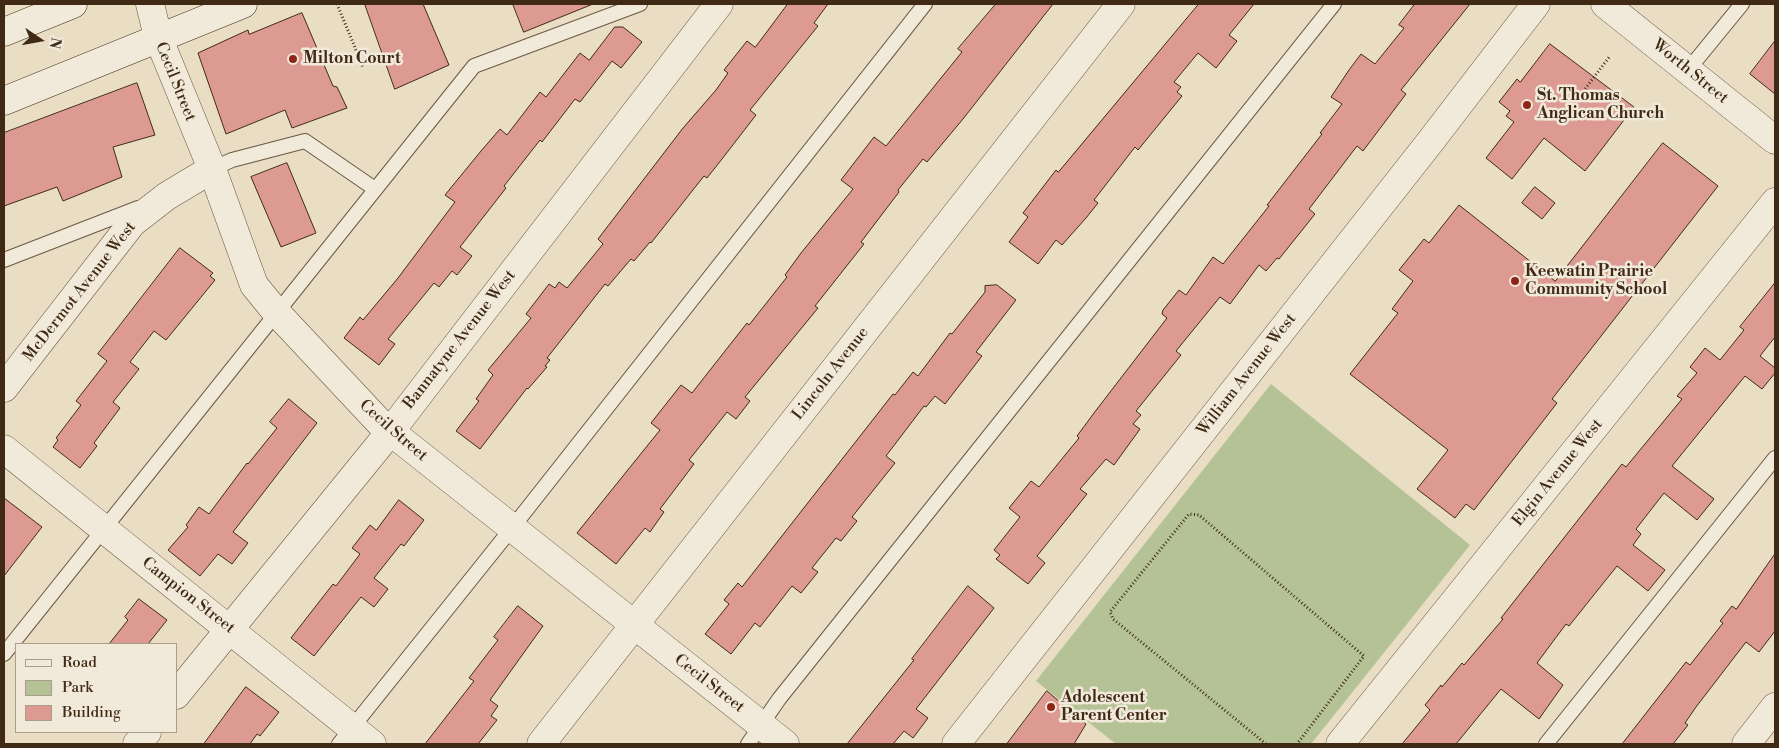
<!DOCTYPE html>
<html>
<head>
<meta charset="utf-8">
<style>
	body { margin:0 }
	#map { position:relative; width:1779px; height:748px; overflow:hidden; background:#e9ddc4; font-family:"Libre Bodoni",serif }
	canvas { display:block }
	.frame { position:absolute; inset:0; border:5px solid #402a16; pointer-events:none }
	.legend { position:absolute; left:15px; top:643px; width:162px; height:90px; box-sizing:border-box; background:#f1e9d9; border:1px solid #aa9d8b; margin:0; padding:6px 9px; list-style:none; font-size:15px; color:#402a16 }
	.legend li { display:flex; align-items:center; gap:10px; height:25px }
	.legend b { width:25px; border:1px solid #aa9d8b }
	.north { position:absolute; left:15px; top:15px; width:50px; height:50px; -webkit-text-stroke:4px #f1e9d9; paint-order:stroke; rotate:102deg; font-size:14px; font-weight:700; line-height:20px; text-align:center; color:#402a16 }
	.north::after { content:''; display:block; margin:auto; width:18px; height:22px; background:#402a16; clip-path:polygon(50% 0,100% 100%,50% 72%,0 100%) }
</style>
</head>
<body>
<div id="map">
<canvas width="1779" height="748"></canvas>
<div class="frame"></div>
<ul class="legend">
<li><b style="height:6px;background:#f1e9d9"></b>Road</li>
<li><b style="height:14px;background:#b4c296"></b>Park</li>
<li><b style="height:14px;background:#dd9a92"></b>Building</li>
</ul>
<div class="north">N</div>
</div>
<script>
const ctx = document.querySelector('canvas').getContext('2d');
ctx.lineJoin = 'round';
function fill(path, color) { ctx.fillStyle = color; ctx.fill(path, 'evenodd'); }
function stroke(path, color, width, dash) { ctx.strokeStyle = color; ctx.lineWidth = width; ctx.lineCap = dash ? 'butt' : 'round'; ctx.setLineDash(dash || []); ctx.stroke(path); }
function write(font, color, halo, rows, align = 'center') {
  ctx.font = font + ' "Libre Bodoni",serif'; ctx.lineWidth = 5; ctx.setLineDash([]); ctx.textBaseline = 'middle'; ctx.strokeStyle = halo; ctx.fillStyle = color; for (const [text, x, y, turn = 0] of rows) {
    ctx.save(); ctx.translate(x, y); ctx.rotate((+turn || 0) * Math.PI / 180); ctx.textAlign = isNaN(turn) ? turn : align; if (halo) ctx.strokeText(text, 0, 0); ctx.fillText(text, 0, 0); ctx.restore();
  }
}
fill(new Path2D(`
	M1271 384 1470 545 1311 744H1116L1036 681Z`), '#b4c296');
const building = new Path2D(`
	M365 4H423L449 65 395 89Z
	M513 4H593L524 32Z
	M788 4H828L814 23 818 26 750 110 756 115 722 159 707 178 704 176 651 243 650 242 634 261 631 259 608 286 605 284 547 358 550 360 545 366 547 367 528 389 527 388 480 449 456 431 479 401 476 399 493 375 488 370 531 318 526 314 549 284 555 288 559 282 567 288 603 244 598 239 683 128 716 90 728 73 724 70 747 41 755 47Z
	M996 4H1053L963 119 927 162 923 159 898 190 899 192 861 242 864 244 815 306 818 308 745 397 750 401 736 419 727 412 689 460 694 464 660 509 664 512 650 532 645 528 616 564 577 533 660 430 651 423 681 385 692 393 747 323 749 325 787 277 785 275 801 253 853 189 841 180 874 137 886 146 962 52 958 49Z
	M1199 4H1254L1229 35 1237 41 1216 68 1198 53 1174 82 1181 87 1177 92 1182 96 1138 150 1135 147 1094 200 1098 203 1086 218 1062 245 1056 240 1038 264 1009 242 1028 217 1023 213 1056 170 1058 172Z
	M1415 4H1470L1401 90 1406 94 1363 151 1357 146 1309 209 1315 214 1279 259 1277 258 1266 271 1259 265 1230 304 1220 297 1176 351 1181 355 1136 411 1141 415 1133 424 1140 429 1114 465 1106 459 1080 489 1087 494 1037 556 1045 563 1028 584 996 559 1000 555 994 550 1020 517 1009 508 1031 481 1039 487 1079 438 1077 436 1094 413 1167 318 1162 314 1163 310 1179 290 1186 295 1213 257 1223 264 1269 206 1267 205 1322 134 1320 133 1342 104 1331 97 1349 70 1361 54 1375 64 1404 28 1399 25Z
	M302 13 333 86 337 87 347 108 292 128 285 110 226 134 198 53 248 30 249 34Z
	M615 27H623L642 42 621 68 612 61 580 102 575 99 542 142 540 140 504 186 506 188 460 247 472 256 457 275 452 271 439 287 434 283 388 339 395 344 379 365 344 338 360 317 363 320 398 278 455 202 445 195 481 151 500 129 507 135 540 92 546 97 580 53 589 60Z
	M1775 41V94L1750 74Z
	M1550 44 1634 107 1585 171 1544 138 1512 179 1486 158 1514 122 1506 116 1510 111 1499 102 1517 79 1520 82Z
	M137 83 155 135 113 147 122 177 63 201 57 187 4 206V133Z
	M1663 143 1718 186 1552 399 1557 403 1474 510 1466 504 1455 518 1417 489 1448 450 1350 374 1398 313 1392 309 1413 281 1399 270 1424 239 1429 243 1459 205 1555 281Z
	M287 163 316 233 281 247 251 177Z
	M1535 187 1555 203 1542 219 1522 203Z
	M180 248 213 273 210 276 215 280 166 340 154 331 130 362 139 369 113 402 120 408 94 443 97 446 80 468 53 447 58 440 56 438 81 405 76 401 107 361 98 354Z
	M1775 283V337L1760 356 1775 368V373L1762 389 1745 376 1672 466 1714 499 1697 520 1664 493 1636 529 1641 534 1633 545 1665 570 1648 591 1617 566 1569 626 1566 624 1537 663 1563 685 1539 719 1501 689 1456 744H1402L1430 710 1425 705 1441 685 1442 687 1462 663 1464 665 1503 619 1501 618 1622 464 1626 467 1682 399 1677 396 1697 373 1690 367 1705 348 1720 360 1744 330 1740 327Z
	M997 285 1016 300 976 352 982 356 945 404 935 396 926 407 924 406 886 456 895 463 852 517 857 521 841 541 836 538 812 568 818 572 801 593 792 586 760 627 755 623 731 654 705 634 729 604 724 600 738 583 742 587 893 394 895 395 913 372 918 376 950 333 952 334 985 292V286Z
	M289 399 317 423 233 532 248 543 232 564 218 554 200 576 168 550 188 527 186 525 199 507 209 514 247 463 248 464 277 428 270 422Z
	M4 498 42 527 4 576Z
	M399 500 424 520 404 546 401 544 374 578 388 589 374 607 361 597 314 656 291 638 333 584 336 586 360 554 352 548 370 525 376 530Z
	M1775 554V631L1759 652 1746 642 1696 707 1685 723 1688 725 1673 744H1622L1686 662 1690 665 1723 623 1720 621 1732 606 1736 609Z
	M968 586 994 608 916 709 928 718 913 738 904 731 893 744H847L914 660 912 659Z
	M139 599 167 620 148 644H109L128 620 125 617Z
	M518 606 543 626 490 700 498 706 491 716 497 720 478 744H425L474 681 469 678 498 640 494 637Z
	M246 687 279 712 260 736 257 734 250 744H204Z
	M1047 691 1086 724 1074 744H1007Z`);
fill(building, '#dd9a92');
stroke(building, '#402a16', 1);
const lane = new Path2D(`
	M1688 70 1742 4
	M212 169 232 160 305 141 375 189
	M4 260 138 208
	M4 654 474 66 640 4
	M339 744 512 528 925 4
	M748 744 779 699 1334 4
	M1546 744 1775 458`);
const street = new Path2D(`
	M150 4 158 37 212 169 254 285 276 312 381 424 785 744
	M1605 4 1775 140
	M4 388 132 223 167 196 212 169
	M4 449 372 744
	M176 695 390 432 719 4
	M137 744 147 732
	M541 744 1121 4
	M956 744 1430 142 1536 4
	M1340 744 1775 202
	M1746 744 1775 707`);
const secondary = new Path2D(`
	M4 32 73 4
	M4 101 243 4`);
stroke(lane, '#6a5742', 16);
stroke(street, '#6a5742', 29);
stroke(secondary, '#402a16', 29);
stroke(new Path2D(`
	M337 4 363 67
	M1566 114 1610 56
	M1266 744 1113 619 1110 612 1189 514 1199 515 1364 656 1297 744`), '#402a16', 3, [1, 2.5]);
stroke(lane, '#f1e9d9', 14);
stroke(street, '#f1e9d9', 28);
stroke(secondary, '#f1e9d9', 28);
for (const [x, y, r, color] of [
	[293,59,5,"#8f2418"],
	[1527,105,5,"#8f2418"],
	[1515,281,5,"#8f2418"],
	[1051,707,5,"#8f2418"]
]) { const dot = new Path2D(); dot.arc(x, y, r, 0, 2 * Math.PI); ctx.fillStyle = color; ctx.fill(dot); stroke(dot, '#f1e9d9', 2); }
write('bold 16px', '#402a16', '#f1e9d9', [
	["Milton Court",303,59],
	["St. Thomas",1537,96],
	["Anglican Church",1537,114],
	["Keewatin Prairie",1525,272],
	["Community School",1525,290],
	["Adolescent",1061,698],
	["Parent Center",1061,716]
], 'left');
write('16px', '#402a16', '#f1e9d9', [
	["Worth Street",1690,72,39],
	["Cecil Street",175,82,68],
	["McDermot Avenue West",80,292,-52],
	["Bannatyne Avenue West",460,340,-52],
	["Lincoln Avenue",831,374,-52],
	["William Avenue West",1247,375,-52],
	["Cecil Street",393,431,41],
	["Elgin Avenue West",1558,473,-51],
	["Campion Street",188,596,38],
	["Cecil Street",709,684,38]
]);
</script>
</body>
</html>
